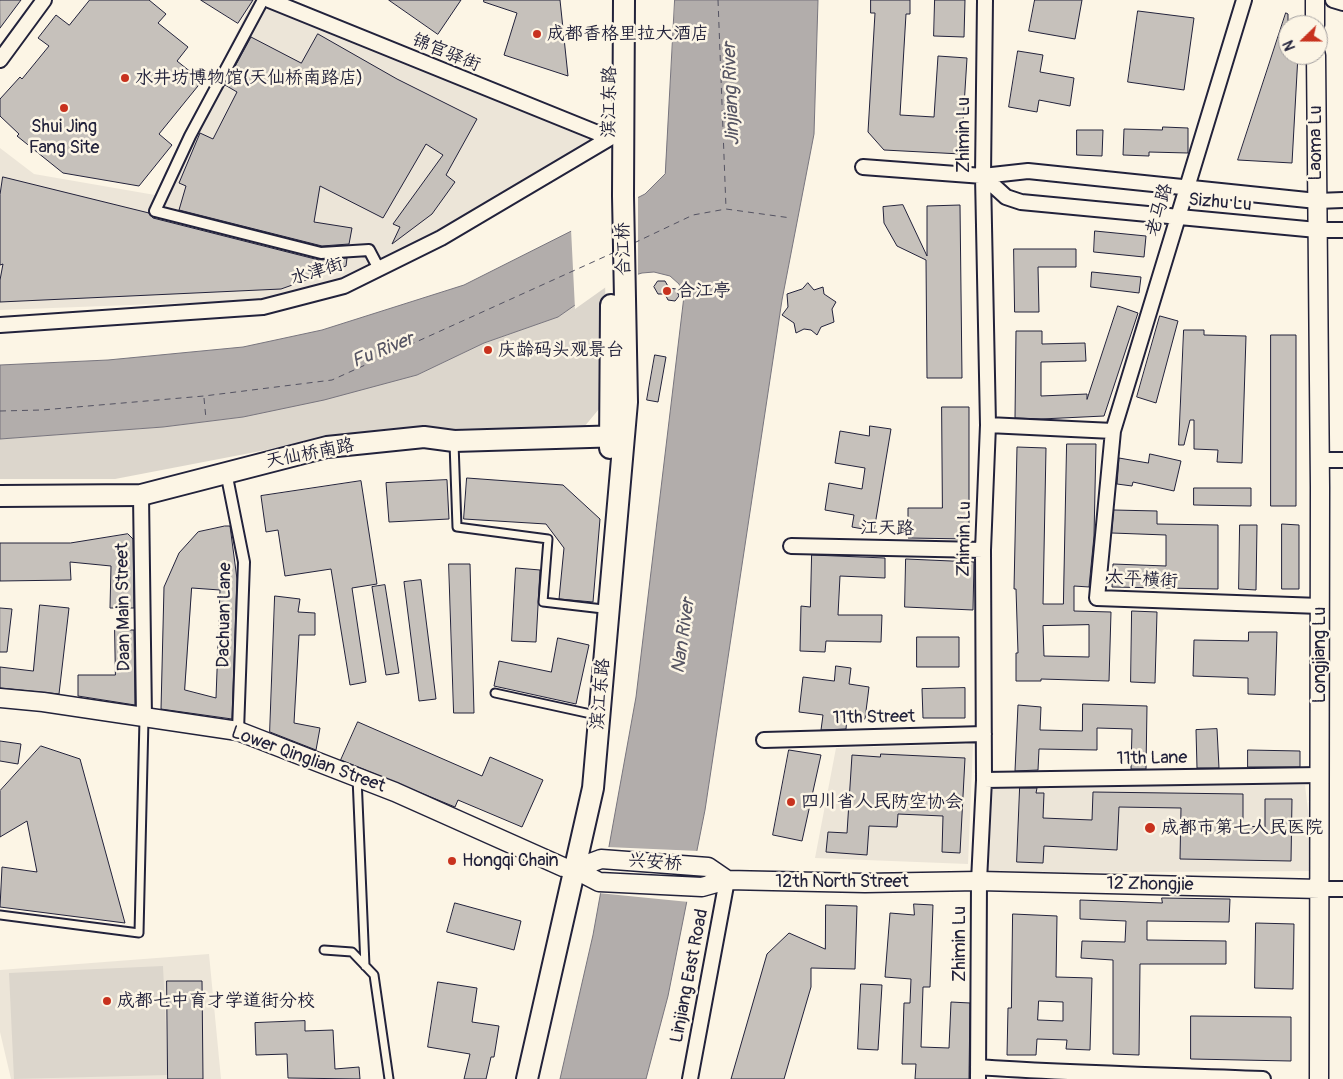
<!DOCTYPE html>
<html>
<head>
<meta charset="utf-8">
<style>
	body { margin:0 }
	#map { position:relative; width:1343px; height:1079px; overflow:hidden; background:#fcf5e5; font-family:Pangolin,sans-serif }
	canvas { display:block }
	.north { position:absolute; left:1278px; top:15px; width:50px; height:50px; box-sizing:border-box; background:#fcf5e5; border:1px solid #a5a1a1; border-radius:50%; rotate:248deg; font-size:14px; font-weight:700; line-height:20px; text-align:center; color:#22223b }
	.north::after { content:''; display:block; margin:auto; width:18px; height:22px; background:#c8321e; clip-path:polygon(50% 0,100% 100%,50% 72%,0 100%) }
</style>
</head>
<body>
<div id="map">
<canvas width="1343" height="1079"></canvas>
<div class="north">N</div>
</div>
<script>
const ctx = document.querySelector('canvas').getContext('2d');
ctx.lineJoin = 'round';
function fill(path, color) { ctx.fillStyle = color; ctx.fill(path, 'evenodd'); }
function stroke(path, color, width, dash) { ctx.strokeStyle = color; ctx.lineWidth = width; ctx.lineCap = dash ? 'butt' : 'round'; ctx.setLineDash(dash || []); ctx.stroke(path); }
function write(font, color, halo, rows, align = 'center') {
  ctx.font = font + ' Pangolin,"LXGW WenKai TC",sans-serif'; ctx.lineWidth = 5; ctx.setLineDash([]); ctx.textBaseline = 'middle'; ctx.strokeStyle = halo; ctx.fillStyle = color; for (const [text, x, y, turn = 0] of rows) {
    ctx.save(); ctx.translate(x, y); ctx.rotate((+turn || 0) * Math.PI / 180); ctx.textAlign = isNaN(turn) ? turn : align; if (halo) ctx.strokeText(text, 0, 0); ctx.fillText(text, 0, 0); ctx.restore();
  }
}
fill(new Path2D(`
	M253 0 529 114 597 138 439 230 338 281 261 300 0 310V148L34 174 155 195Z
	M973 744 968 864 815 858 836 748Z
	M1305 785 1315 871 988 873 993 786Z
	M209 954 221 1079H11L0 1032V970Z`), '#ece5d8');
fill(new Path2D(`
	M605 284 609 397 584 427 457 429 344 435 115 479H0V439L163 427 243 417 417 375 484 343 558 317Z
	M163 966 168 1075 14 1079 9 973Z`), '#dcd6cc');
const water = new Path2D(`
	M675 0H818L814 134 782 300 705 810 668 996 646 1079H560L593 935 636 697 684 296 679 284 670 276 654 272 642 273 605 284 558 317 484 343 417 375 324 400 243 417 163 427 0 439V365L108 360 243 347 322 330 464 285 645 194 665 174Z`);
fill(water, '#b2adab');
stroke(water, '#78757e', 1);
fill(new Path2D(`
	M638 195V276L606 287 575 309 571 229Z
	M607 847 699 851 689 902 598 893Z`), '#fcf5e5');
stroke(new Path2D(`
	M718 0 726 208
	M634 243 693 215 726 209 791 218
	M204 398 206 419
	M0 411 42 410 204 396 332 380 615 252`), '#545362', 1, [6, 5]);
const building = new Path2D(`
	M0 0H21L0 28Z
	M90 0H149L166 14 158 23 188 47 177 61 202 81 159 134 172 145 139 186 63 173 17 136 19 134 0 116V99L20 77 22 79 49 46 38 38 56 15 69 25Z
	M201 0H253L238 23Z
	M389 0H461L438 34Z
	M484 0H560L568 76 504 55 517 13 484 2Z
	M871 0H910V14H906L900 115 934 117 938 56 967 58 961 154 884 150 868 132 875 13H871Z
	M935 0H965L964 37 934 36Z
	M1035 0H1082L1075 39 1029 31Z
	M1138 11 1194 18 1184 90 1128 82Z
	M1286 13 1288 14V55H1298L1292 163 1238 160Z
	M318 34 397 79 477 119 446 175 455 182 432 214 392 244 400 227 393 224 443 155 426 144 383 218 320 186 314 222 352 228 349 244 322 246 179 210 186 186 179 183 200 133 213 139 237 92 225 85 251 37 301 63Z
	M1018 51 1043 55 1040 72 1074 78 1070 106 1039 100 1037 112 1009 107Z
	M1163 127 1188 128V153L1149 152V156L1123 155 1124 129 1162 130Z
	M1077 130H1103L1102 156 1077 155Z
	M3 177 149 213 153 218 319 260 347 258 346 266 281 289 0 302V280L3 264 0 265V195Z
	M903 205 927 256V206L960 205 962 378H927L926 260 897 246 884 223 883 207Z
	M1095 231 1146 236 1144 257 1094 252Z
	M1014 249H1076V267H1038L1039 312H1015Z
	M1092 272 1141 277 1139 293 1091 287Z
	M658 281H665L669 288 676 289 679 296 675 301 668 300 665 294H658L654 287Z
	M808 283 814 290 823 287 824 294 836 302 832 309 834 322 821 327 817 335 811 330 804 329 796 333 794 323 782 315 788 307 787 294 802 289Z
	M1118 306 1138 313 1104 416 1041 419 1015 418 1016 331H1042V344L1085 343 1086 361 1041 362V396L1087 394V399Z
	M1160 316 1178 321 1156 403 1137 397Z
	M1184 330H1204V335L1246 336 1242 463 1217 462 1218 450 1194 449V420H1190L1184 445H1179Z
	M1271 335H1296V506H1271Z
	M655 355 666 357 658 402 647 400Z
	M942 407H969V539L908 538V508H942Z
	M870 426 891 429 874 531 852 527 854 515 825 510 829 483 862 489 865 468 835 463 840 431 869 436Z
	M1067 444H1096L1094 536 1089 587 1074 586V611L1111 612 1109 681 1041 679V681H1016V653H1018L1016 589H1014L1017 447 1046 448 1043 604H1063ZM1089 625V657L1044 656 1043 626Z
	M1150 454 1181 461 1174 491 1133 482 1132 486 1117 484 1119 458 1148 463Z
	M467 478 563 485 600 519 593 602 559 599 564 548 546 524 464 519Z
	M447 480 449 519 389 522 386 483Z
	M361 481 377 584 352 588 366 682 350 685 331 569 285 576 278 530 266 532 261 496Z
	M1194 488H1251V506L1194 505Z
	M1114 510 1157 511V524L1218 525V589L1112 587 1113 564 1166 566V535L1112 533Z
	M1282 524 1299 525V589H1282Z
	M1240 525H1257L1256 590 1239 589Z
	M225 526H230L237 579 232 719 161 709 164 587 179 553 198 532ZM192 588 220 590 216 698 185 690Z
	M128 534 133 539 134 608H110L111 566 70 562 71 580 0 581V543H70Z
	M812 555 885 558V578L840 576 838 615H882L881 642 826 641 825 652 800 651 801 606 810 607Z
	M906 559 974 562 973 610 905 607Z
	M449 564H470L474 713H454Z
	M516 568 540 570 536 642 512 641Z
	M421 580 436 699 419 701 404 582Z
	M385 585 399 673 386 675 372 587Z
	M275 596 300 599 298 612 315 613V635H299L294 723 320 728 316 750 270 732Z
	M40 605 69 608 59 694 0 688V667L33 671Z
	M0 608 12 609 7 652H0Z
	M1132 611 1157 612 1155 683 1131 682Z
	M115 630H134L135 705 78 696V675H115Z
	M1249 632H1277L1275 695 1248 694V678L1193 676 1194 640 1248 641Z
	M917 637H959V667H917Z
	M558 638 589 645 576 704 494 686 499 661 551 672Z
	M836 666 851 668 849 684 869 687 865 719 847 717 846 729 821 730 823 715 799 712 803 677 834 681Z
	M965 688V718H923L922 689Z
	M1083 704 1147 706 1146 769H1131L1132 729 1097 728V750L1039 749 1038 770 1015 771 1018 705 1041 707 1040 730 1082 731Z
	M358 722 482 776 490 757 543 780 522 827 458 800 455 807 341 760Z
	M1217 729 1219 768H1197L1196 730Z
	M0 741 21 744 18 764 0 761Z
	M41 746 80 759 125 923 0 907 2 867 37 872 27 821 0 837V791Z
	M789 750 821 755 802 841 773 835Z
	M1248 750 1300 751V767H1248Z
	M881 754 965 758 960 853 942 852 943 816 898 814 897 827 869 826 867 855 826 852 828 832 847 833 852 755 880 757Z
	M1020 788H1037L1036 793H1044L1043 818 1092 820 1093 792 1243 794V826L1265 827V799H1292L1291 861 1180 859 1181 808 1119 807 1117 850 1044 846 1043 863 1017 862Z
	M1162 898 1230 899 1229 922 1147 921V940L1226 941V964H1140L1139 1055 1113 1054V960L1081 958 1082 941 1125 942 1126 921 1080 919V900L1162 903Z
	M455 903 521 921 514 950 447 932Z
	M914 904 933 905 930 987H923L921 1047 949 1048 951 1002 970 1003 969 1079H915L916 1064H902L904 1003H910L911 979 885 977 890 913 914 915Z
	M826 905 857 906 855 969 811 968V987L784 1079H731L767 954 789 933 825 949Z
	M1013 914 1057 916 1056 977 1092 978 1090 1050 1066 1049 1067 1040 1037 1039 1036 1055H1007L1008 1008H1011ZM1039 1001 1063 1002V1021L1038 1020Z
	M1256 923 1294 924 1293 989 1255 988Z
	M167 981H202L203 1079H168Z
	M438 982 477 988 472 1022 499 1026 494 1057H491L486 1079H464L470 1054 428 1047Z
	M861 984 882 985 878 1050 858 1049Z
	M1191 1016 1291 1017V1061L1191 1059Z
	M305 1021V1031L333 1030 335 1069 359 1067 360 1079 288 1078 287 1054 256 1055 255 1023Z`);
fill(building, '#c6c1bb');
stroke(building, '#22223b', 1);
const service = new Path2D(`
	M454 443 457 527 548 539 543 602 603 609
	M495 693 591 714
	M357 777 365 966
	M0 915 139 933 144 719
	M324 950 352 952 374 975 389 1079`);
const pedestrian = new Path2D(`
	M263 0 190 136 155 211 321 253 369 250 379 269
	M226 472 244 562 238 731`);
const minor = new Path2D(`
	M269 0 610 138
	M1244 0 1113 431 1097 598 1320 606
	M1333 0 1343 3
	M0 60 44 0
	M863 167 983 176 1028 171 1317 201 1343 200
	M983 176 1006 197 1021 202 1317 230H1343
	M0 325 263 307 344 286 441 238 610 138
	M988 425 1113 431
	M1320 460H1343
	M141 495 144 718
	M791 546 983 550
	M764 740 984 734
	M984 780 1320 775
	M1320 889H1343
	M978 1067C1073 1074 1168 1075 1263 1079
	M690 1079 727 880
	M978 1079 979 881 984 780 983 550 988 425 983 176 985 0`);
const tertiary = new Path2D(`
	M1315 0V25
	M1316 55 1320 487 1319 1079
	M0 698 43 702 238 731 395 792 563 867 574 869 601 859 708 867 727 880 865 883 979 881 1320 889
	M574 869 599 882 702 887 727 880`);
const secondary = new Path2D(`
	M610 448 611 305
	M0 496 141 495 327 447 424 437 454 441 623 436
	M527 1079 593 788 627 402 623 196 624 0`);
stroke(service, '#22223b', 11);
stroke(pedestrian, '#22223b', 14);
stroke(minor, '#22223b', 18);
stroke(tertiary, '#22223b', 21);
stroke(secondary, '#22223b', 24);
stroke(service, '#fcf5e5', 7);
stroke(pedestrian, '#fcf5e5', 10);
stroke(minor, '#fcf5e5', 14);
stroke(tertiary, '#fcf5e5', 18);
stroke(secondary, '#fcf5e5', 20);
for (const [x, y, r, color] of [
	[537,34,5,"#c8321e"],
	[125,78,5,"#c8321e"],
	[64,108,5,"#c8321e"],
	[667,291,5,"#c8321e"],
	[488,350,5,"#c8321e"],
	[791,802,5,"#c8321e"],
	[1150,828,6,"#c8321e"],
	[452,861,5,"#c8321e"],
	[107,1001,5,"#c8321e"]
]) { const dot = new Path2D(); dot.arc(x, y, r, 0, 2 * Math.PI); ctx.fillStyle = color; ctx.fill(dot); stroke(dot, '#fcf5e5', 2); }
write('18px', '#22223b', '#fcf5e5', [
	["成都香格里拉大酒店",547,34],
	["水井坊博物馆(天仙桥南路店)",135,78],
	["Shui Jing",64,127,"center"],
	["Fang Site",64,148,"center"],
	["合江亭",677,291],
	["庆龄码头观景台",498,350],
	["四川省人民防空协会",801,802],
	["成都市第七人民医院",1161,828],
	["Hongqi Chain",462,861],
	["成都七中育才学道街分校",117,1001]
], 'left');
write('18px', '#22223b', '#fcf5e5', [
	["锦官驿街",446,53,22],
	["滨江东路",610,102,-89],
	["Zhimin Lu",964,135,-90],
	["Laoma Lu",1316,143,-90],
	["Sizhu Lu",1220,203,5],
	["老马路",1160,210,-74],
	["合江桥",624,249,-91],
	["水津街",317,272,-17],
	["天仙桥南路",310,454,-11],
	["江天路",887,529,1],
	["Zhimin Lu",965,539,-89],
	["太平横街",1142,580,3],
	["Daan Main Street",124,607,-91],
	["Dachuan Lane",225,615,-89],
	["Longjiang Lu",1320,655,-90],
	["滨江东路",601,694,-85],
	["11th Street",874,718,-1],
	["11th Lane",1152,759,-1],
	["Lower Qinglian Street",308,760,20],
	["兴安桥",655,863,4],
	["12th North Street",842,882],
	["12 Zhongjie",1150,885,1],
	["Zhimin Lu",960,944,-90],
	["Linjiang East Road",690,976,-79]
]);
write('italic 19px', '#545362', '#fcf5e5', [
	["Jinjiang River",732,94,-92],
	["Fu River",383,351,-22],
	["Nan River",684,636,-82]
]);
</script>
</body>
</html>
